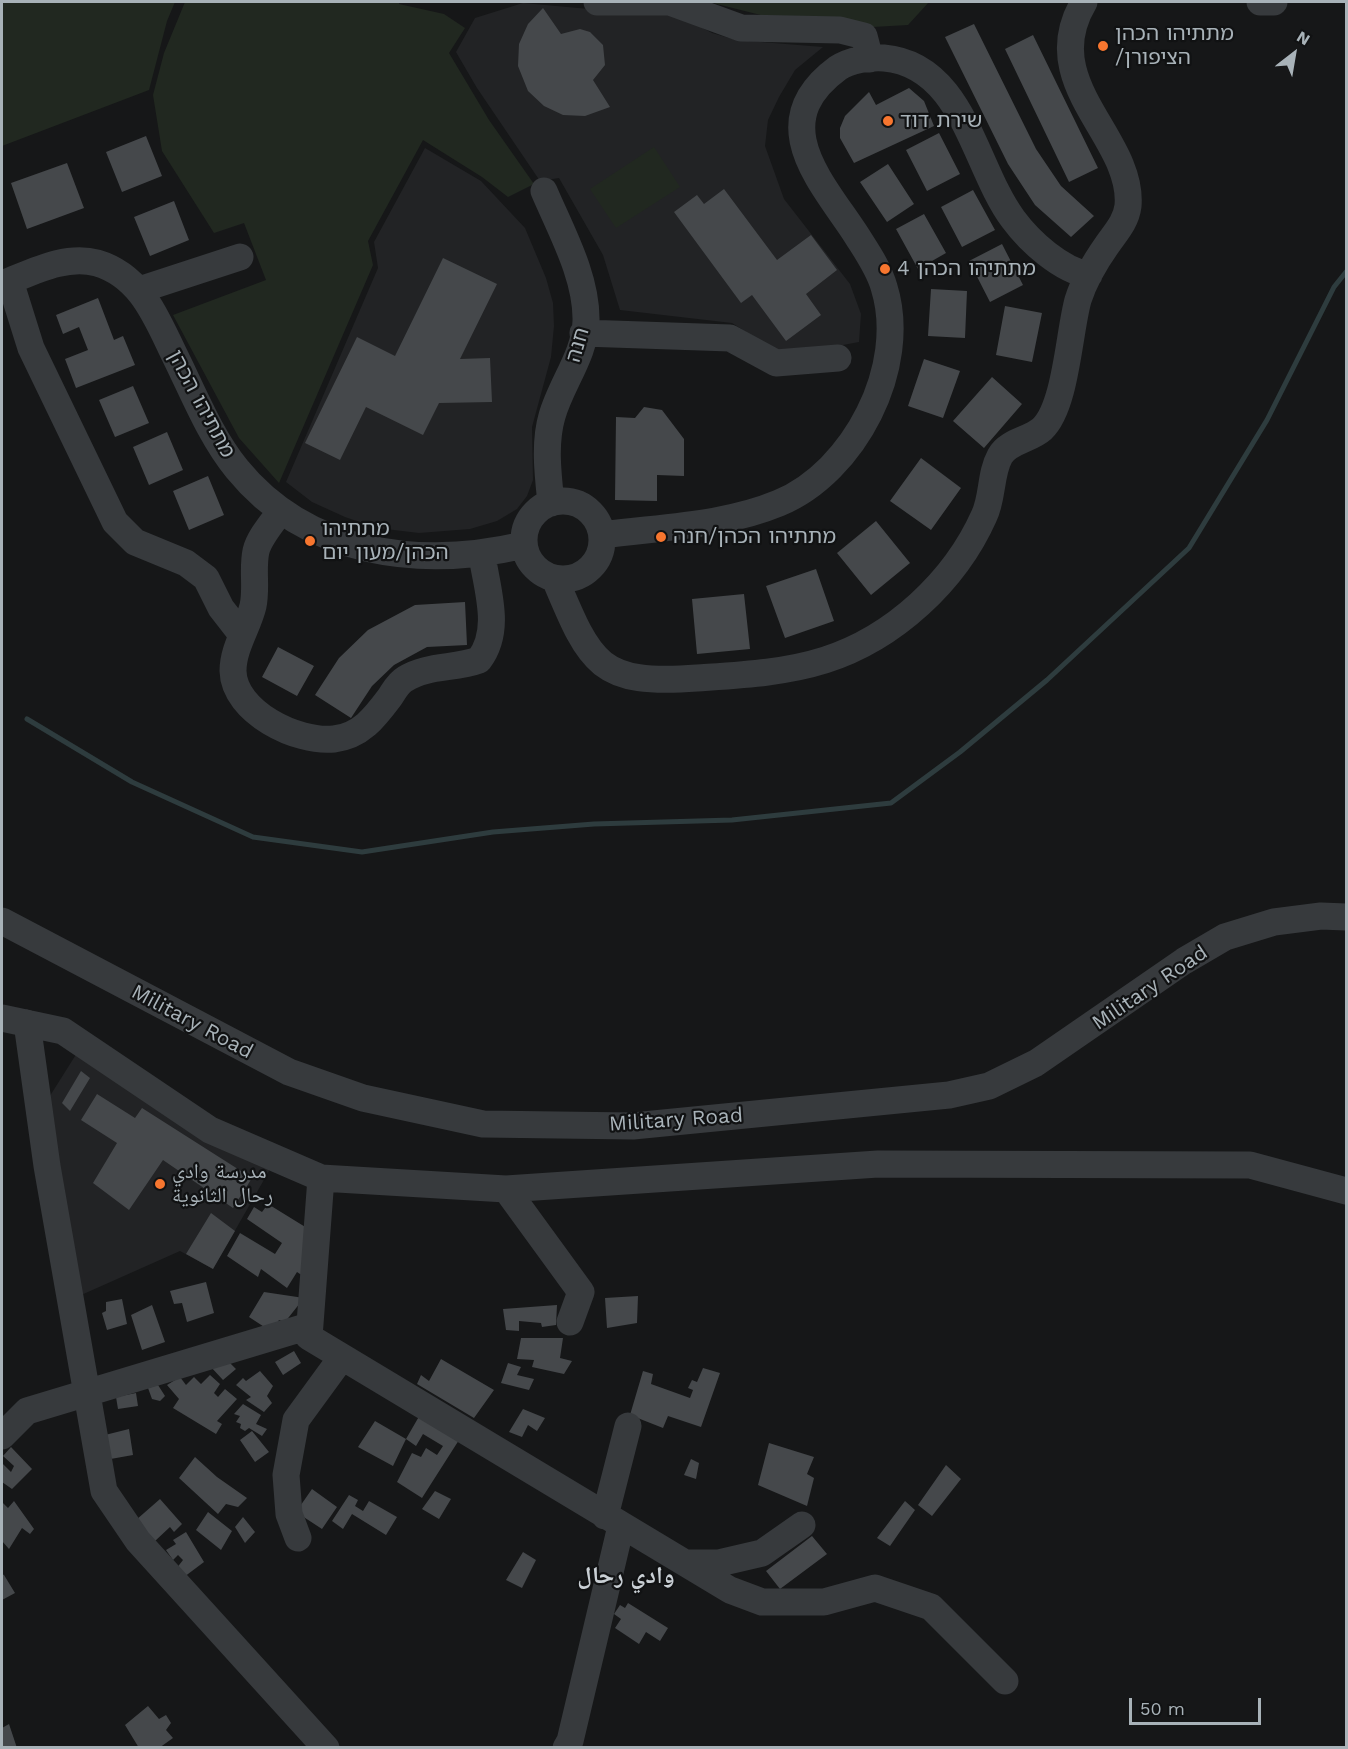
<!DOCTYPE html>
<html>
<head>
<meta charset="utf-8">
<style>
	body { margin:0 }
	#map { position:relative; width:1348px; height:1749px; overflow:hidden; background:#161718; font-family:"Work Sans",sans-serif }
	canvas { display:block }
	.frame { position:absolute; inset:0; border:3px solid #a8b2b8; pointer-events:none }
	.north { position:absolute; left:1264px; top:24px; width:60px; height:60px; -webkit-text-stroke:4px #111213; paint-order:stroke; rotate:31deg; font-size:16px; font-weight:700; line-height:24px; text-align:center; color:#a8b2b8 }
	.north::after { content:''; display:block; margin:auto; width:21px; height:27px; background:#a8b2b8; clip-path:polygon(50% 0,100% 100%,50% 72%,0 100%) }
	.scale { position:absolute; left:1129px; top:1698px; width:132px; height:27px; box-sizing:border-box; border:3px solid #a8b2b8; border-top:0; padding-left:8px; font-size:18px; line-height:21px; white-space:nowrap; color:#a8b2b8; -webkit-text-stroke:4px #111213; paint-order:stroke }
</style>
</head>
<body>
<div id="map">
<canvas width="1348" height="1749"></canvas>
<div class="frame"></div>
<div class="north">N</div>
<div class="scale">50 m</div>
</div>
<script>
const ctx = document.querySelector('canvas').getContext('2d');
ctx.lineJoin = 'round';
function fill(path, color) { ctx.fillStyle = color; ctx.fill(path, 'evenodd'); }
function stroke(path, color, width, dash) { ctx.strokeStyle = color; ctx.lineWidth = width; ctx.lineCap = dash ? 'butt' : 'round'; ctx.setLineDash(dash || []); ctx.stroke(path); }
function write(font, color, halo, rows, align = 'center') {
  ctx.font = font + ' "Work Sans","Noto Naskh Arabic","Noto Sans Hebrew",sans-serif'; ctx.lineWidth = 4.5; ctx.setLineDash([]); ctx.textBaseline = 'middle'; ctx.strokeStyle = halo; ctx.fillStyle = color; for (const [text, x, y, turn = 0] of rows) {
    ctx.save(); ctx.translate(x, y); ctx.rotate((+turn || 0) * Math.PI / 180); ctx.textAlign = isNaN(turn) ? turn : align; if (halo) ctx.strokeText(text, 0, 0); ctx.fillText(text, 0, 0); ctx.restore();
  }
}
fill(new Path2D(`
	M523 3 622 12 675 13 712 33 736 40 823 47 795 70 779 97 768 120 765 146 784 199 850 284 861 314 859 342 784 356 732 323 620 310 603 255 559 178 540 181 477 88 456 52 475 18Z
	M425 148 481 181 525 228 546 278 553 303 554 326 551 357 532 427 533 480 527 496 517 509 497 521 470 529 419 533 377 528 345 517 312 502 286 482 378 268 374 242Z
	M82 1045 273 1164 213 1269 180 1251 70 1300 48 1099Z`), '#222325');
fill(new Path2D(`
	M2 2H175L167 21 149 90 2 146Z
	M185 2H399V4L444 14 465 28 449 53 489 120 534 184 508 197 482 177 423 140 368 241 373 265 279 483 239 438 173 315 266 280 244 223 214 233 162 151 153 95 164 53Z
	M709 2H929L908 25 873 27 844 36Z
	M654 147 680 187 616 228 590 189Z`), '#212820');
stroke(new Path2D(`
	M27 719 132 782 253 837 362 852 493 832 594 824 732 820 891 803 960 752 1047 680 1189 548 1267 420 1334 287 1346 272`), '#2e3c3e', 5);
fill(new Path2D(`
	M543 8 561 34 580 29 590 32 603 45 605 65 593 80 610 107 585 116 563 115 544 106 528 91 518 66 519 44 528 24Z
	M974 24 1036 149 1061 186 1094 216 1071 237 1035 205 1008 164 945 37Z
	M1033 35 1098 168 1069 182 1005 49Z
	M909 88 924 101 934 126 854 163 840 138V128L845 116 869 92 876 105Z
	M939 133 960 174 927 191 906 150Z
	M146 136 162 176 122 192 106 152Z
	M67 163 84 208 27 229 11 183Z
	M888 164 914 204 887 222 860 182Z
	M724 189 777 260 811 235 837 270 806 294 821 315 786 341 752 295 741 303 674 212 697 195 704 204Z
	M973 190 995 230 962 247 941 207Z
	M174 201 189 240 150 256 134 217Z
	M924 214 946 253 918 269 896 229Z
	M1002 244 1023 285 990 302 969 261Z
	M443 258 497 284 460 359 490 358 492 402 439 403 423 435 366 407 340 460 305 443 357 337 395 356Z
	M931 289 967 291 965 338 928 336Z
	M98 298 114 340 123 336 135 365 76 388 65 359 88 350 79 327 63 334 56 315Z
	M1005 306 1042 313 1032 362 996 355Z
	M924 359 960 371 943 418 908 406Z
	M992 377 1022 404 984 448 953 421Z
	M133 386 149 423 115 437 99 400Z
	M644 407 662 410 684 439V476L657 475V501L615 500 616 417 635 418Z
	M167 432 183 470 149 485 133 447Z
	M921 458 961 488 931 530 890 501Z
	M208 476 224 515 189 530 173 491Z
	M876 521 910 563 871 595 837 553Z
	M816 569 834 621 785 638 766 586Z
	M744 594 750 649 697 654 692 599Z
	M465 602 467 645 427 647 394 665 372 686 351 718 315 695 339 658 368 630 415 605Z
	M278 647 314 666 297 696 262 677Z
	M81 1071 90 1078 70 1111 62 1103Z
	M97 1094 135 1118 142 1108 252 1178 233 1208 163 1160 129 1210 93 1183 117 1143 81 1120Z
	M268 1204 315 1233 303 1276 297 1272 287 1288 261 1269 258 1277 227 1256 240 1233 275 1254 282 1243 247 1219 254 1207 262 1212Z
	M211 1213 235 1231 213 1269 186 1254Z
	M206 1282 214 1313 187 1322 182 1303 174 1304 170 1291Z
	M264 1292 304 1298 285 1322 279 1320 272 1332 249 1317Z
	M638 1296 637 1323 607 1328 605 1298Z
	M122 1299 127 1324 107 1330 102 1313 106 1311V1302Z
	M152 1305 165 1342 142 1350 131 1315Z
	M557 1305 556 1325 542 1327 541 1323 519 1321V1331L506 1330 503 1309Z
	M521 1338H563L560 1358 572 1361 564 1374 532 1367 534 1360 517 1359Z
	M294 1351 301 1363 283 1375 275 1362Z
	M223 1356 236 1369 223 1380 210 1366Z
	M441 1359 494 1390 474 1418 417 1384 421 1375 429 1381Z
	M508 1363 521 1367 517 1375 534 1379 529 1390 501 1383Z
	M703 1368 720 1373 701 1427 668 1416 663 1428 630 1415 643 1371 653 1374 651 1384 690 1398 693 1390 688 1388 692 1380 697 1382Z
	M260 1371 273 1386 267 1396 272 1403 264 1412 246 1400 251 1397 236 1385 243 1378 246 1381Z
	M210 1375 220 1384 214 1393 218 1397 225 1389 237 1399 217 1421 222 1424 216 1434 173 1408 179 1399 167 1385 180 1377 186 1385 194 1377 201 1384Z
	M158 1385 165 1396 160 1401 152 1399 148 1388Z
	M136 1393 138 1406 118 1409 116 1397Z
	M243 1404 261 1415 256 1424 267 1429 262 1436 249 1428 245 1431 240 1428 241 1424 236 1422 240 1416 234 1414Z
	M523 1409 545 1418 537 1431 528 1425 522 1437 509 1432Z
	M421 1413 459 1440 422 1498 397 1482 412 1453 421 1457 426 1448 437 1455 443 1446 423 1434 416 1446 406 1439Z
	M375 1421 406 1439 393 1466 358 1447Z
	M129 1429 133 1455 105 1460 101 1436Z
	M252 1431 269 1452 255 1462 240 1440Z
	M769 1443 814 1457 807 1474 814 1478 807 1506 758 1485Z
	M11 1447 32 1469 12 1489 2 1482V1463L11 1472 14 1466 3 1456Z
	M195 1457 217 1477 247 1498 238 1507 226 1504 218 1514 179 1478Z
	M691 1459 699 1463 696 1479 684 1475Z
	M946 1465 961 1479 932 1516 918 1505Z
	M312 1489 337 1507 322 1529 296 1512Z
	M435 1491 451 1499 439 1519 422 1509Z
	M349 1495 358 1500 355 1506 363 1511 369 1501 397 1517 386 1535 352 1514 343 1529 332 1521Z
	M160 1499 182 1524 174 1532 170 1527 155 1541 136 1520Z
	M14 1501 34 1529 30 1534 22 1528 9 1549 2 1541V1502L8 1508Z
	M905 1501 915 1510 890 1546 877 1538Z
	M208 1512 232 1531 221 1550 196 1530Z
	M243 1517 255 1532 245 1543 235 1527Z
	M186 1532 204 1562 184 1577 176 1569 183 1560 178 1555 173 1560 166 1550 176 1544 173 1540Z
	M812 1536 827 1554 780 1589 766 1571Z
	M523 1552 536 1560 522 1588 506 1580Z
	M2 1574 4 1575 15 1593 2 1600Z
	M628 1603 668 1628 660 1641 646 1632 639 1644 615 1628 621 1619 614 1614 620 1605 625 1608Z
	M148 1706 159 1719 166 1715 171 1723 166 1730 173 1738 159 1748H139L125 1725Z
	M9 1724 17 1748H2V1728Z`), '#45484b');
stroke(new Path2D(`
	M597 2H670L741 28 840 30 864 36 870 59
	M1260 2H1274
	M544 191C561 231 587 277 586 321 585 355 561 384 552 416 544 443 548 475 551 503
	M10 281 31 348 115 522 135 542 186 563 206 578 221 608 242 635
	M2 284C31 273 65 254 97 263 141 276 156 317 174 354 193 392 210 436 237 469 308 556 421 569 524 545
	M139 290 240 257
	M583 333 730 338 776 363 838 358
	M524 540a39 39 0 1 1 78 0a39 39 0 1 1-78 0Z
	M280 512C272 523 259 538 256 551 252 569 257 588 253 606 248 627 233 648 233 671 234 712 297 743 334 739 361 736 375 717 390 697 394 691 398 683 405 679 427 665 455 669 479 660 502 630 487 590 482 555
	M602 535C661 527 724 526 779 503 854 472 909 367 884 287 879 269 867 252 857 236 822 182 763 123 838 68 850 60 870 57 884 58 964 65 974 167 1013 219 1030 242 1061 270 1089 275
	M555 579C591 665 599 685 697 678 740 675 784 673 825 660 894 638 955 581 984 516 993 498 990 474 1000 456 1008 441 1030 440 1042 429 1066 407 1069 332 1078 300 1084 281 1095 262 1107 245 1115 233 1126 222 1128 206 1134 137 1035 84 1084 2
	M2 921 289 1072 363 1098 483 1124 633 1126 949 1095 989 1086 1036 1063 1184 961 1225 937 1274 922 1321 916 1346 917
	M2 1018 63 1031 210 1130 321 1178 506 1189 878 1164 1250 1165 1346 1191
	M27 1023 47 1166 104 1491 138 1541 326 1748
	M321 1178 309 1337 730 1590 762 1602H824L875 1588 931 1607 1005 1681
	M506 1189 581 1292 570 1322
	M2 1436 27 1411 309 1326
	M605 1516 628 1426
	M298 1538 289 1514 286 1475 296 1420 342 1357
	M686 1563H719L762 1553 802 1525
	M566 1748 570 1741 621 1526`), '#373a3d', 27);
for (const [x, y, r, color] of [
	[1103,46,6,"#f7762f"],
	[888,121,6,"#f7762f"],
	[885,269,6,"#f7762f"],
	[661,537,6,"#f7762f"],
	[310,541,6,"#f7762f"],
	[160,1184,6,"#f7762f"]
]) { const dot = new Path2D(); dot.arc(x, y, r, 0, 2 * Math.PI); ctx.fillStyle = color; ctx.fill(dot); stroke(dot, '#111213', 2); }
write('21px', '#a8b2b8', '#111213', [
	["מתתיהו הכהן",1115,34],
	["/הציפורן",1115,58],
	["שירת דוד",900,121],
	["מתתיהו הכהן 4",897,269],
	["מתתיהו",322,529],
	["הכהן/מעון יום",322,553],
	["מתתיהו הכהן/חנה",673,537],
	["مدرسة وادي",172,1172],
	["رحال الثانوية",172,1196]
], 'left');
write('21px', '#a8b2b8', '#111213', [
	["חנה",578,345,-74],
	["מתתיהו הכהן",201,404,62],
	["Military Road",1150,988,-34],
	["Military Road",192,1022,28],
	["Military Road",676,1120,-4]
]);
write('bold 24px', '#c9cfd4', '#111213', [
	["وادي رحال",626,1576]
]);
</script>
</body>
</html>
